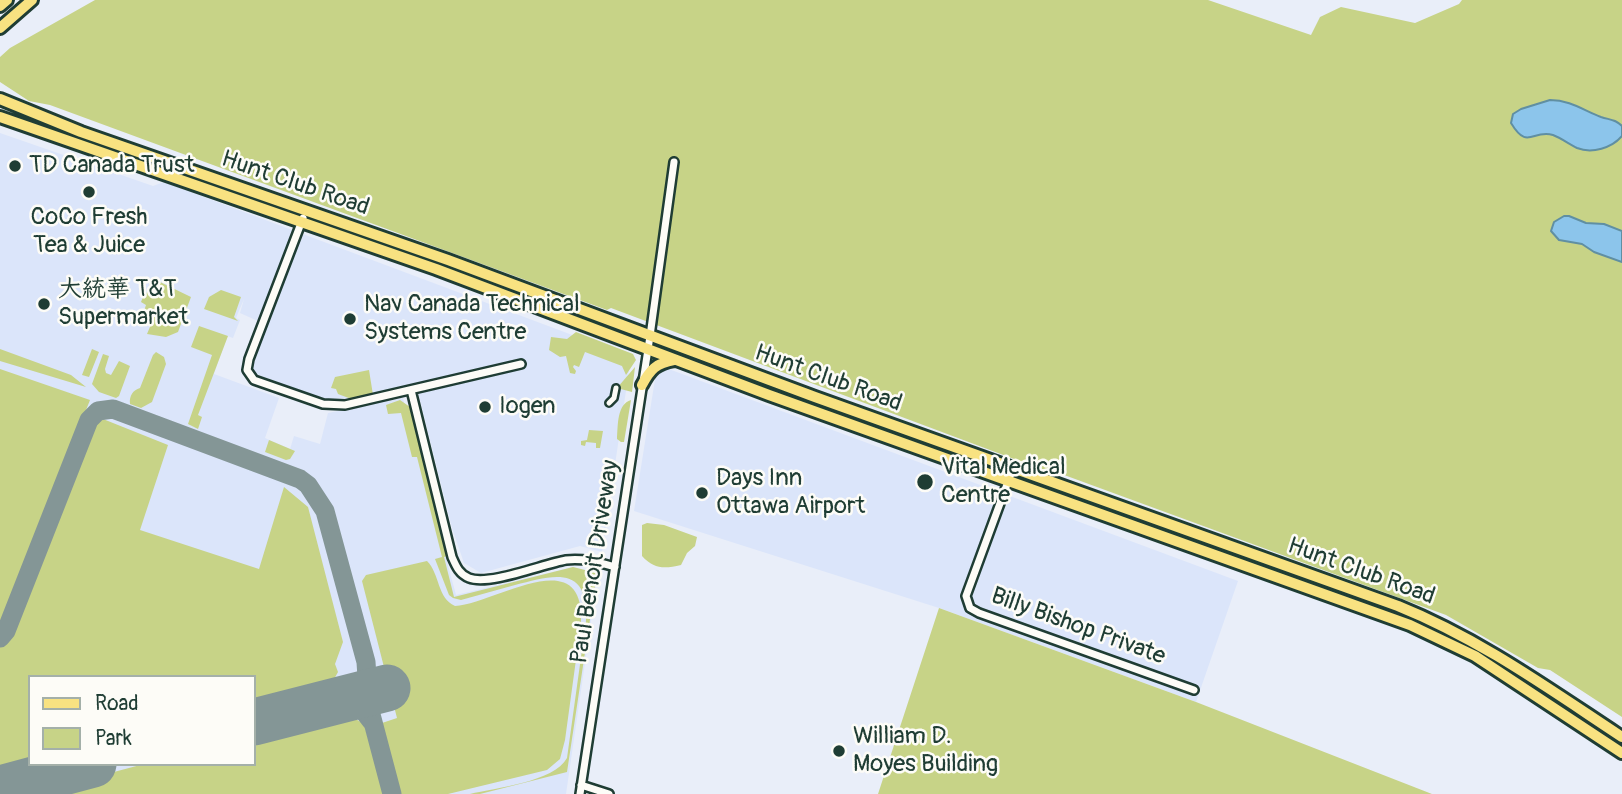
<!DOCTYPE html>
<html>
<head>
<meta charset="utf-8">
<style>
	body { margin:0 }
	#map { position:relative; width:1622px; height:794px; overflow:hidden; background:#e9eef9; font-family:Pangolin,sans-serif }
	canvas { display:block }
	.legend { position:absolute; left:28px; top:675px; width:228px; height:91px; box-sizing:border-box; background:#fdfcf7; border:2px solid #a4b0a9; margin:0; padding:9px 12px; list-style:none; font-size:21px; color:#1f3d34 }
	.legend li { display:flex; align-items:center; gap:14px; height:35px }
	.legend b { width:35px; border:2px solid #a4b0a9 }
</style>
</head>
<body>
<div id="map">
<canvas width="1622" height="794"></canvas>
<ul class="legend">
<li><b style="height:9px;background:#f8e281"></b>Road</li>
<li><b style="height:19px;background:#c7d387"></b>Park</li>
</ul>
</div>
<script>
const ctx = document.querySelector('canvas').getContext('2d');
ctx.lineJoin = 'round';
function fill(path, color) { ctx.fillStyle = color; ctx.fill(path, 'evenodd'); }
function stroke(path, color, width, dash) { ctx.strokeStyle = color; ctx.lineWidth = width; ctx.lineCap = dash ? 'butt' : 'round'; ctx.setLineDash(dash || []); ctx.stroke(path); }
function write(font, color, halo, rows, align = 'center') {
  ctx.font = font + ' Pangolin,"LXGW WenKai TC",sans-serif'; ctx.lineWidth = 5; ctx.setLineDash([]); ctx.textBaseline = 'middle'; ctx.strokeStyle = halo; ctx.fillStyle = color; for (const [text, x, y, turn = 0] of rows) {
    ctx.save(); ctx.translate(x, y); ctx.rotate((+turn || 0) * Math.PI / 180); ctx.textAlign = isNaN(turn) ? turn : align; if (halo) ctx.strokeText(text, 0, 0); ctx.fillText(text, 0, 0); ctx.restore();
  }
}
fill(new Path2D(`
	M0 133 153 186 164 182 631 357 602 552 580 546 481 573 464 563 452 528 416 384 356 398 329 399 315 397 251 372 267 325 240 313 244 299 236 318 240 320 233 338 227 336 214 374 279 398 265 438 290 449 294 436 320 444 328 413 403 398 456 595 573 567 598 573 566 794H0ZM30 677H254V764H30Z
	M666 368 1238 581 1196 702 939 608 634 511 656 373Z`), '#dbe5fa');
fill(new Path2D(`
	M95 0H1208L1311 35 1320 17 1341 7 1415 23 1459 4 1462 0H1622V717L1550 670 1538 668 1446 615 1056 472 1054 474 611 308 607 310 50 105 29 101 0 82V57L10 48Z
	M160 282 191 297 178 332 166 337 147 334 152 322 141 320 146 305 141 302 143 297H145L150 284 157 286Z
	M221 290 241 297 234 317 238 321 204 309 209 297Z
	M199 326 228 336 198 415 202 417 198 429 188 424 212 355 191 347Z
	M576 332 633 354 636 360 626 375 622 366 585 352 579 367 574 365 573 367 576 371 575 374 570 373 566 356 560 357 549 350 551 337 567 339Z
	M0 349 71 375 86 387 0 361Z
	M92 349 99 352 89 377 82 375Z
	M156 352 164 357 166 364 152 402 141 408 130 404C129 396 133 390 140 388L153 355Z
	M103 354 109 356 105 369 106 373 111 375 119 361 130 366 119 396 116 398 99 392 92 384Z
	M635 367 632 392 617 388Z
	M0 369 90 400 0 628Z
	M369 370 373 395 354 400 338 394 336 389 331 388 335 377Z
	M400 400 410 407 447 556 444 557 454 597 573 567 597 573 567 772 480 794H470C495 788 554 782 567 758L586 621C589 564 553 575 515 585 497 590 479 595 461 600L453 598 449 595 435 559 442 557 417 457H412L401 413 388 414 386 405Z
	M631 400 624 442H621L617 439C618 425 617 404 631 400Z
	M103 419 168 445 140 530 259 569 284 487 308 507 343 642 335 664 338 672 328 690 254 709V677H30V764H40L0 775V645L7 643 94 424Z
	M589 430 603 431 600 448H596V443L586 442 585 446 581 445V441L587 440Z
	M269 440 295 451 290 459 286 460 265 452Z
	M647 523 664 525 697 537 695 546 687 553 681 565C664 569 654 569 642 556V525Z
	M427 561C440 574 437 598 455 606 495 604 585 540 581 623L565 740 560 759 547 770 448 794H399L382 723 397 718 362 581 366 575Z
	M939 608 1196 702 1432 794H878Z
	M344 712 364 724 384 794H31L144 764H254V735Z`), '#c7d387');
const water = new Path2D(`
	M1550 100C1570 100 1583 110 1601 117 1610 120 1615 119 1622 126V136C1612 148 1592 154 1577 148 1569 144 1561 138 1553 135 1532 129 1528 151 1511 123L1513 114 1521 109Z
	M1564 216H1569L1586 223 1604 224 1622 231V262L1594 252 1582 244 1559 240 1551 231 1554 222Z`);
fill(water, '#8cc5eb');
stroke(water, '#608fa2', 2);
stroke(new Path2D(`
	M0 638 6 631 89 420 98 411 113 409 300 479 308 485 325 511 366 662 369 707 392 794
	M269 720 345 702 361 708 372 722`), '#849696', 19);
stroke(new Path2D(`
	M254 722 387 688
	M0 789 93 764`), '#849696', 47);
const pedestrian = new Path2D(`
	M609 403 614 398 616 388`);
const minor = new Path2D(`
	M303 218 249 359 247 370 254 380 323 404 345 405 521 364
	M411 390 452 557C456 566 459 574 469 578 489 586 543 564 566 560 583 558 598 562 615 567
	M1013 468 966 596 970 608 979 613 1194 690
	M581 785 609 794
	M580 794 650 336 674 162`);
const primary = new Path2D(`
	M0 6 7 0
	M0 28 32 0
	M0 99 81 132 448 260 815 397 1398 606C1480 639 1549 689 1622 737
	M0 117 436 269 769 395 1410 625 1475 656 1622 753
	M642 385C650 370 656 363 674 360`);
stroke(pedestrian, '#1f3d34', 10);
stroke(minor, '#1f3d34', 12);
stroke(primary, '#1f3d34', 16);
stroke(pedestrian, '#fdfcf7', 5);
stroke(minor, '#fdfcf7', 7);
stroke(primary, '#f8e281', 10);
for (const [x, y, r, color] of [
	[15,166,7,"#1f3d34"],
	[89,192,7,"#1f3d34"],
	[44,304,7,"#1f3d34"],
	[350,319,7,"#1f3d34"],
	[485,407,7,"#1f3d34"],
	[925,482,9,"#1f3d34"],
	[702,493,7,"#1f3d34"],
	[839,751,7,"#1f3d34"]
]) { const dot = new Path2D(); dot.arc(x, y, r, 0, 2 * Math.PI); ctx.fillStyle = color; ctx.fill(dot); stroke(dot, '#fdfcf7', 2.5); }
write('24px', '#1f3d34', '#fdfcf7', [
	["TD Canada Trust",29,166],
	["CoCo Fresh",89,218,"center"],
	["Tea & Juice",89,246,"center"],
	["大統華 T&T",58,290],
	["Supermarket",58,318],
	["Nav Canada Technical",364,305],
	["Systems Centre",364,333],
	["Iogen",499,407],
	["Vital Medical",941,468],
	["Centre",941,496],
	["Days Inn",716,479],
	["Ottawa Airport",716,507],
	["William D.",853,737],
	["Moyes Building",853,765]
], 'left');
write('24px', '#1f3d34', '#fdfcf7', [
	["Hunt Club Road",295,184,19],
	["Hunt Club Road",828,379,20],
	["Paul Benoit Driveway",596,562,-81],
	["Hunt Club Road",1361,572,20],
	["Billy Bishop Private",1078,627,20]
]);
</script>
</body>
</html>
